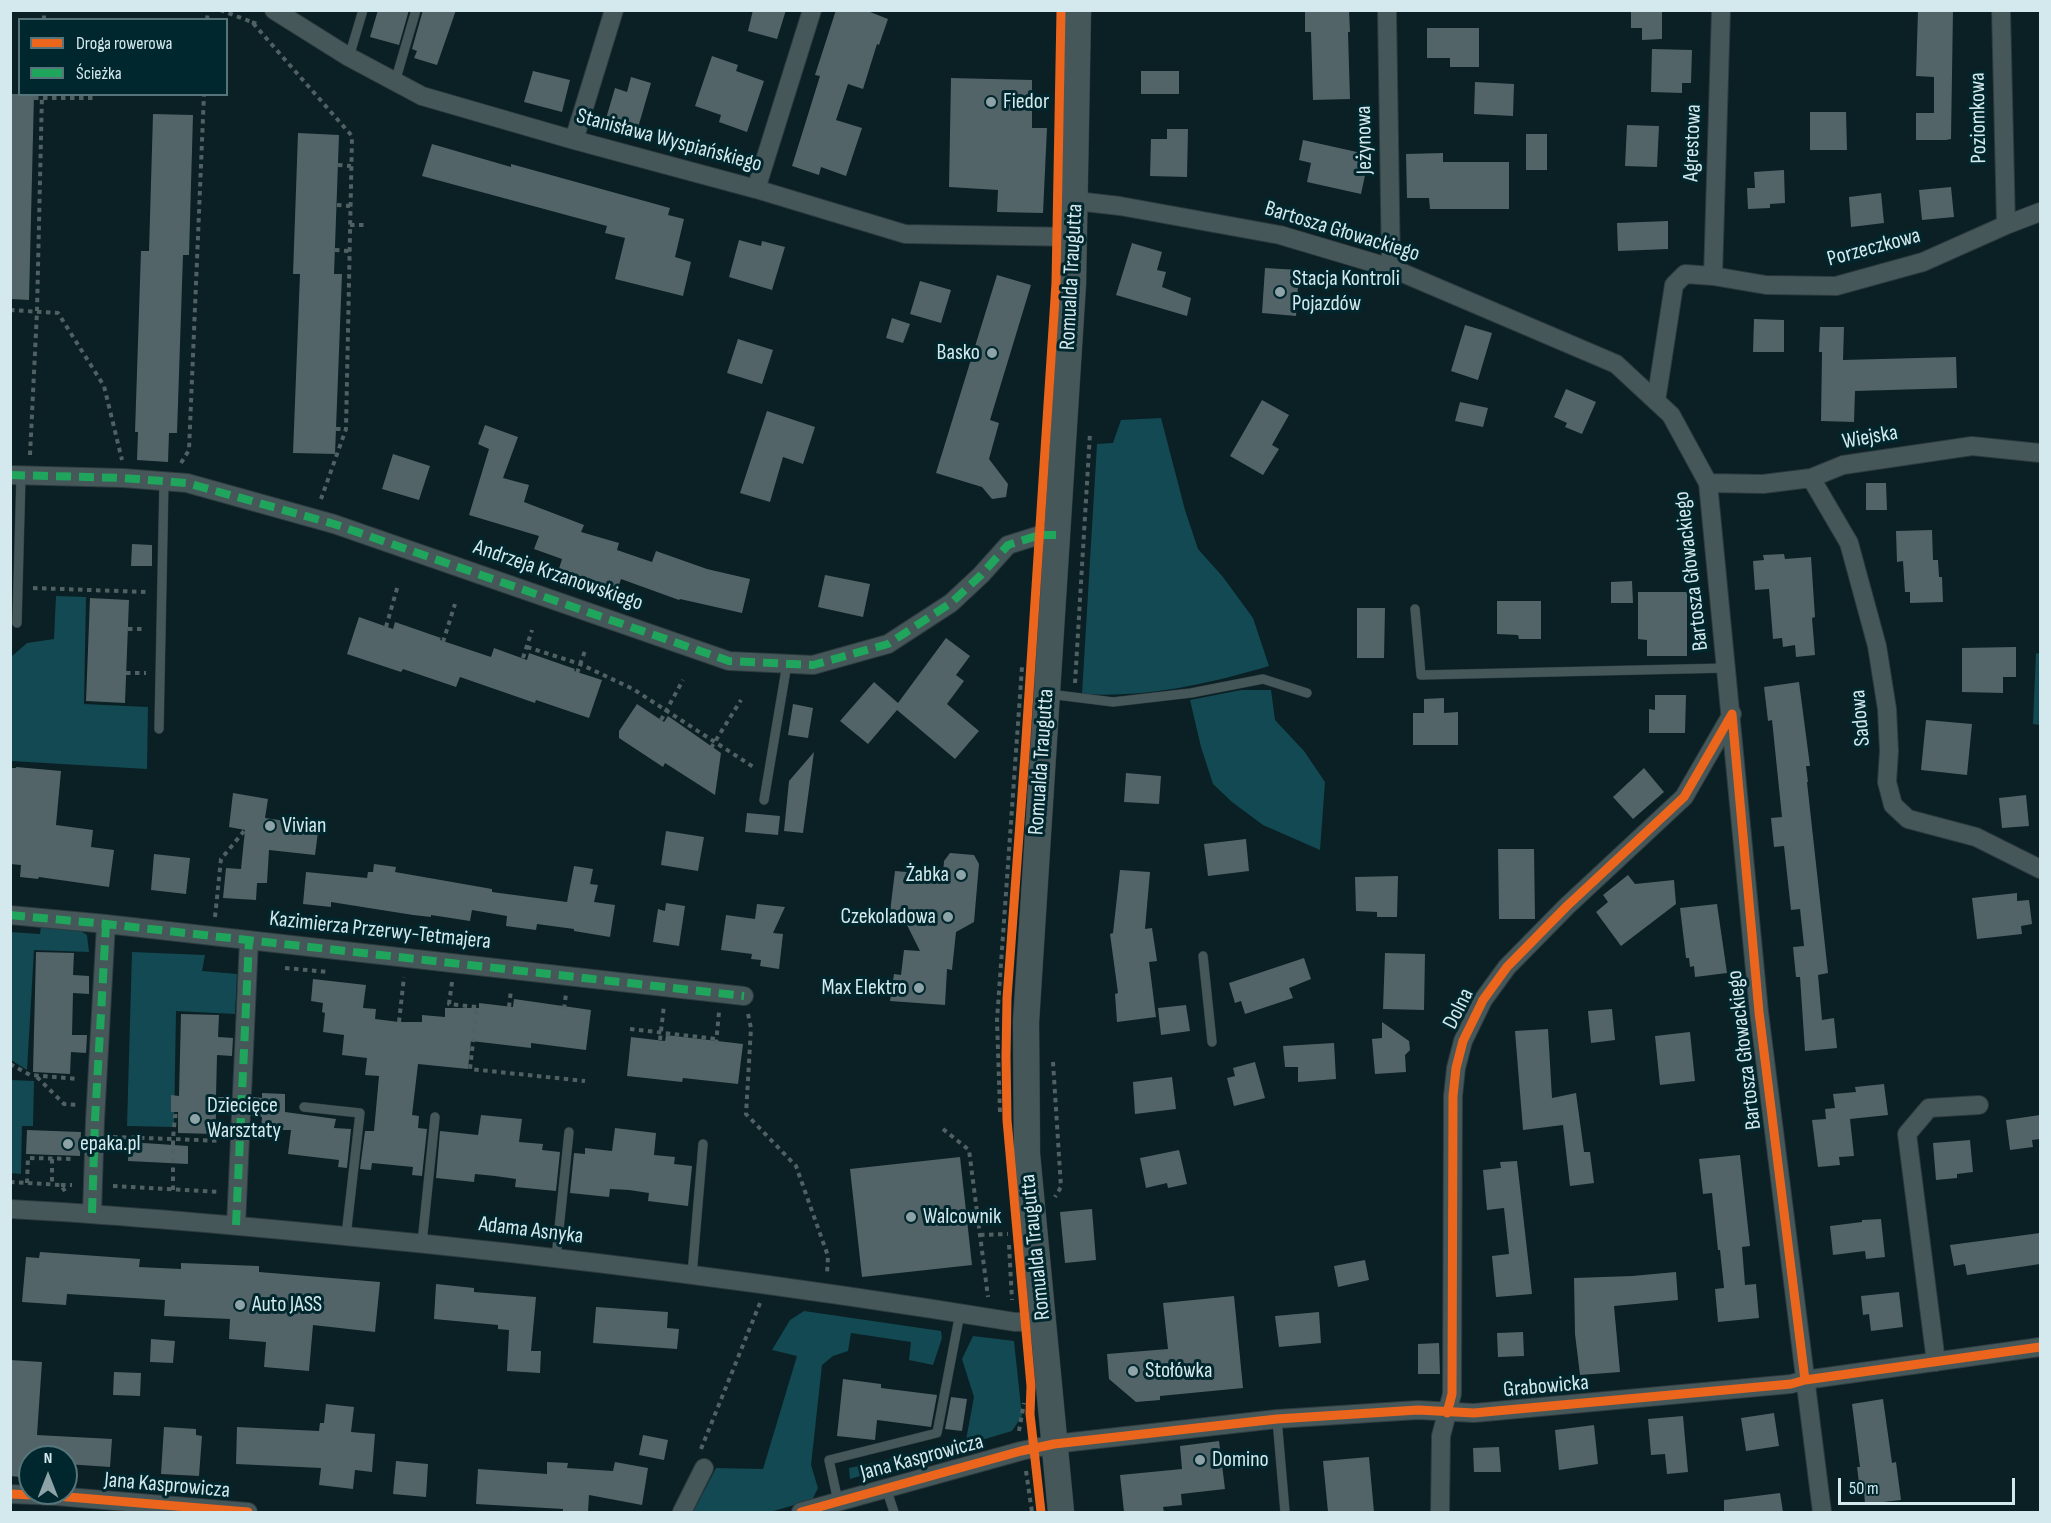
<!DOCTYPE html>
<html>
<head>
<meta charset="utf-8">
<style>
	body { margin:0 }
	#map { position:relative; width:2051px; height:1523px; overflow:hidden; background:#0a2024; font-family:"Sofia Sans Condensed",sans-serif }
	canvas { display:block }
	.frame { position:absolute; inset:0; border:12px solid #d4e9ed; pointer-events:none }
	.legend { position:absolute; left:18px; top:18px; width:210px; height:78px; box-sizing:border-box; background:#00272e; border:2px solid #55757a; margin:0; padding:8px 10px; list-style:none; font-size:18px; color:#d4e9ed }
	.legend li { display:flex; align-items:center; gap:12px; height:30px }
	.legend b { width:30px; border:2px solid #55757a }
	.north { position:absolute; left:18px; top:1445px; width:60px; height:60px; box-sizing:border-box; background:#00272e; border:2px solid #55757a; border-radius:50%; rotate:0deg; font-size:16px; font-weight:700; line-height:24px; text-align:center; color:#d4e9ed }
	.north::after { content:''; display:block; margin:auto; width:21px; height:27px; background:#8da3a7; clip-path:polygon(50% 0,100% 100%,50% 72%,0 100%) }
	.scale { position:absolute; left:1838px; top:1478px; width:177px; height:27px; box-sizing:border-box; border:3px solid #d4e9ed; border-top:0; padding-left:8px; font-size:18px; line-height:21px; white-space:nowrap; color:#d4e9ed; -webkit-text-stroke:4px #00272e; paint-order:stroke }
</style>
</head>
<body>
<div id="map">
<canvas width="2051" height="1523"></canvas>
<div class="frame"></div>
<ul class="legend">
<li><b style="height:8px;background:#eb651d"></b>Droga rowerowa</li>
<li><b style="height:8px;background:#20a55d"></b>Ścieżka</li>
</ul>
<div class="north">N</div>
<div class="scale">50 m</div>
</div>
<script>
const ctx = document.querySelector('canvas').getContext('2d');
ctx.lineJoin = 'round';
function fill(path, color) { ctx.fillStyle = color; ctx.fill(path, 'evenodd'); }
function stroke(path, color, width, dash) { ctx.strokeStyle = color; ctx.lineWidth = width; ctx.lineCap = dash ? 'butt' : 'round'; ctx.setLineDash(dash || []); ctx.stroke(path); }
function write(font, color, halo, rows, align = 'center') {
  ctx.font = font + ' "Sofia Sans Condensed",sans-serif'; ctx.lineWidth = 6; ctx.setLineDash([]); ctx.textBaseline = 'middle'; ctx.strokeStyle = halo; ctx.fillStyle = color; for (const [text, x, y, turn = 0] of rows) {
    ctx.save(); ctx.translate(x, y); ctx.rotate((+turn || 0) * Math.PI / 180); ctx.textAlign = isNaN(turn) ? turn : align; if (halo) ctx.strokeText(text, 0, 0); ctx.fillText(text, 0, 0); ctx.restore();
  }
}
fill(new Path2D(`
	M1161 418 1185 510 1198 549 1223 577 1253 618 1269 666C1208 684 1146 698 1082 694L1097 444 1113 443 1121 420Z
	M56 596 86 597 84 704 148 707 147 769 11 761V657L27 643 54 639Z
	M2036 653 2040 654V725L2033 724Z
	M1241 690H1271L1275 720 1304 751 1325 782 1320 850 1263 825 1232 802 1213 784 1201 747 1190 700Z
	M41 926 75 927 87 935 89 952 34 950 27 1070 11 1060 10 932 40 934Z
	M132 952 205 955 202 971 237 974 235 1014 176 1011 174 1127 127 1126Z
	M11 1080 34 1081 33 1126H22L21 1174 11 1173Z
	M804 1311 941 1331 942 1338 933 1365 909 1360 911 1342 851 1333 848 1351 833 1356 822 1365 811 1465 818 1488 812 1500 770 1512H693L716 1468 763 1469 797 1356 772 1350 790 1320Z
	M973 1336 1014 1341 1022 1416 1012 1431 850 1479 849 1468 887 1460 966 1440 974 1397 962 1359Z`), '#134952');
fill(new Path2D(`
	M378 10H409L399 45 370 37Z
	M423 10H456L437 65 414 58 417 51 412 49Z
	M753 10H786L777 39 748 31Z
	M836 10H865L888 19 879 45 877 44 863 89 848 84 836 120 862 128 846 176 821 167 819 175 792 166 820 76 815 75Z
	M1305 10H1349L1350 32H1348L1350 99 1313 100 1311 32H1305Z
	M1631 10H1662V39L1642 40V28H1631Z
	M1918 10H1953L1951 139 1946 140H1916V113H1934V77L1916 76Z
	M1427 28H1479V67H1450V58H1427Z
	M1652 49 1692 50 1691 83H1682V93L1651 92Z
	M712 56 738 65 736 71 764 81 747 132 719 122 721 115 695 106Z
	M533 71 570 80 562 112 524 102Z
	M1141 71H1179V94H1141Z
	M631 77 651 83 637 131 605 122 615 88 627 92Z
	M951 78 1032 80V128H1047L1043 213 997 212 998 190 949 187Z
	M1475 82 1514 84 1513 116 1474 114Z
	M10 94H34L29 300 10 299Z
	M1810 112H1846L1847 150H1810Z
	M153 114 193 115 189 255H183L177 433H169L168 462 137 460 138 432H135L141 251H149Z
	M1627 125 1659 126 1657 167 1625 166Z
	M1167 129H1188L1187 177 1150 176 1151 139H1167Z
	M298 133 339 135 334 274H342L335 454 293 453 300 274H293Z
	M1526 134H1547V170H1526Z
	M1303 140 1357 152 1356 155 1369 157 1361 194 1307 182 1311 163 1299 160Z
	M432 144 511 167V164L670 208 668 215 684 219 675 257 691 262 683 296 615 279 625 238 605 233 607 226 422 176Z
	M1443 153V162H1509V209H1430L1429 198H1407L1406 154Z
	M1784 170 1785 203 1770 204V208L1748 209 1747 188H1755L1754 172Z
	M1951 187 1954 217 1922 220 1919 190Z
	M1881 193 1884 223 1851 227 1849 197Z
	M1668 221V249L1618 251 1617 223Z
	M739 240 761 246 762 241 785 247 772 290 729 277Z
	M1132 243 1162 252 1157 270 1166 272 1162 287 1191 298 1187 316 1116 295Z
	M1265 268 1299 270 1296 316 1262 313Z
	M997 275 1031 285 990 420 999 423 989 459 1008 484 1006 497 992 499 982 487 936 473Z
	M920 281 951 290 941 323 910 314Z
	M892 318 910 324 903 343 886 338Z
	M1754 319 1784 320V352H1753Z
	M1465 325 1492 333 1478 380 1451 371Z
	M1820 327H1844L1843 360 1956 357 1957 388 1855 391 1854 422 1821 421 1822 352H1819Z
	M738 339 773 350 762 384 727 373Z
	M1566 389 1596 402 1582 434 1565 427 1567 423 1554 417Z
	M1262 400 1289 415 1272 445 1279 449 1263 475 1230 456Z
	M1460 402 1488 408 1483 427 1455 421Z
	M767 411 815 427 803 464 783 457 770 502 740 493Z
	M485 425 518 437 503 478 529 485 524 502 584 525 581 532 619 543 617 550 652 562 656 551 707 569 750 579 742 613 680 599 679 600 621 579 618 588 585 578 582 590 555 582 562 559 534 549 539 536 469 515 489 449 478 444Z
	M393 454 430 466 419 500 382 489Z
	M1866 483H1886L1887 510H1866Z
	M1932 530 1933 560H1938L1939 577H1942L1943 602 1910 603V592H1905L1903 561 1897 562 1896 531Z
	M132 544 152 545V566H131Z
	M1784 554 1785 559 1811 557 1815 617 1812 618 1815 655 1796 657 1795 645 1783 647 1782 638 1773 639 1769 589 1755 590 1753 561 1764 560 1763 555Z
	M825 575 870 584 863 617 818 607Z
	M1632 581 1633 603H1611V582Z
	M1638 592H1687V656H1647V640L1638 639Z
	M90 598 129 600 125 703 86 701Z
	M1497 601H1541V639H1519L1518 635 1497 634Z
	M1357 608H1385L1384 658H1357Z
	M359 617 393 629 395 622 441 638 440 640 491 657 494 648 527 660 529 653 575 669 574 671 602 680 589 718 536 700 535 703 460 677 456 687 403 669 401 672 347 654Z
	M946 638 970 656 956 675 964 681 947 704 979 731 955 759 897 710 868 744 840 721 874 682 898 703Z
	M2016 647V677H2003V693L1962 692V648Z
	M1799 682 1810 766H1806L1808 782H1807L1828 973 1818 975 1822 1020 1834 1018 1837 1048 1805 1051 1800 977H1796L1793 947 1804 946 1800 909 1791 910 1784 846 1774 847 1771 818 1782 817 1772 720 1768 721 1764 687Z
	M1655 695H1686L1685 733H1649V709L1655 710Z
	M1444 698V713L1458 712V745H1413V713H1424V699Z
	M637 704 664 722 668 716 721 753 715 795 665 763 663 767 619 738V731Z
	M793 704 813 708 808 738 788 735Z
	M1926 720 1972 724 1967 775 1921 770Z
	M814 752 803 833 784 831 789 781Z
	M16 767 61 771 56 825 93 830 91 847 114 850 109 887 39 877 38 879 20 877 21 865 10 864V768H16Z
	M1644 768 1664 792 1633 819 1613 797Z
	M1126 773 1161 776 1159 804 1124 802Z
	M233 793 268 799 265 818 286 821 285 828 318 832 315 855 269 850 267 883H257L256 900 223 898 226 868 241 869 245 830 229 827Z
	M2026 795 2029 826 2002 828 1999 798Z
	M747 813 780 816 778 835 745 832Z
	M666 831 704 837 698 871 661 865Z
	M1246 839 1249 871 1208 876 1204 844Z
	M1498 849H1534L1535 919H1499Z
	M950 853 974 855 979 864 974 922 956 932 952 970 947 969 945 1005 890 1001 894 974 901 975 904 950 920 951 901 913 890 912 895 871 943 875 944 861Z
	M154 854 190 858 186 894 151 890Z
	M374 864 396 867 395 872 492 889V892L567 902 574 866 593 869 590 884 598 885 594 902 615 905 610 937 574 931V929L537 924 536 930 506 926 507 916 472 910 470 921 431 915V917L413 915 331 902V907L303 904 306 872 367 878 368 872H373Z
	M1120 870 1150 872 1145 929 1152 928 1157 961 1149 962 1156 1017 1117 1022 1115 994 1118 993 1110 934 1113 933Z
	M1628 875 1635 884 1674 880 1676 904 1621 946 1596 912 1608 902 1603 895Z
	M1398 876 1397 917H1377V912L1356 911 1355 877Z
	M2017 893V901L2029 900 2032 924 2021 926 2022 934 1977 939 1972 898Z
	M666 903 685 906 679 946 653 942 658 909 665 911Z
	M757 904 785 907 773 933 783 934 779 969 760 966 761 960 751 959 752 954 721 950 726 915 755 919Z
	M1717 904 1727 973 1695 977 1694 966 1690 967 1689 958H1686L1680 908Z
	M36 952 74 953 73 975 89 976V994L73 993 72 1035H87L86 1053 71 1052 70 1074 33 1072Z
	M1385 953 1425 954 1424 1010 1383 1009Z
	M1304 958 1311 979 1289 988 1293 998 1245 1014 1241 1001 1235 1003 1229 983Z
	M313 979 366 985 363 1008 376 1009 375 1019 399 1022H422V1015L445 1017V1008H479V1003L513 1007 514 999 591 1010 586 1050 531 1043V1048L471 1041 468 1069 418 1064 412 1115 419 1116 418 1128 427 1129 422 1176 412 1175 413 1167 372 1163 371 1170 360 1169 365 1131H374L379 1076 365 1075 367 1058 342 1055 344 1035 323 1032 325 1013 322 1012 323 1003 311 1001Z
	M1186 1005 1190 1031 1161 1035 1158 1008Z
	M1612 1009 1615 1040 1591 1043 1588 1011Z
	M181 1014 219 1015 218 1037 233 1038 232 1056 217 1055 216 1097H231L230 1115 216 1114 215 1134 178 1133V1112H171V1095L179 1096Z
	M1382 1022 1409 1041 1410 1050 1405 1055 1406 1072 1375 1074 1372 1039 1382 1038Z
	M1548 1029 1552 1098 1576 1093 1584 1152H1590L1594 1183 1570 1186 1563 1125 1523 1130 1515 1031Z
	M1690 1032 1695 1081 1660 1085 1655 1036Z
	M666 1035 743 1044 738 1084 683 1078 682 1082 627 1076 631 1037 665 1041Z
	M1334 1043 1336 1079 1298 1082V1067H1285L1283 1046Z
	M1255 1062 1265 1098 1234 1106 1227 1078 1235 1076 1233 1068Z
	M1172 1077 1176 1109 1135 1114 1133 1082Z
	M1884 1084 1888 1115 1850 1119 1854 1156 1839 1157 1840 1165 1818 1167 1812 1120 1826 1119 1825 1109 1835 1108 1833 1094 1856 1092 1855 1087Z
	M262 1093 285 1094V1112L336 1119 334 1128 351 1129 347 1168 338 1167 339 1160 288 1154 291 1130H261L262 1117 252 1116 253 1097 262 1098Z
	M481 1115 522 1119 519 1142 543 1144 542 1150 560 1152 556 1191 515 1187 516 1179 495 1176 475 1174 474 1182 436 1178 440 1131 478 1135Z
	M2040 1115V1139L2032 1140 2033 1147 2010 1150 2006 1120Z
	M615 1128 656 1133 654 1155 675 1157 674 1164 692 1166 688 1206 648 1201 649 1193 629 1190 610 1189 609 1197 570 1193 574 1153 585 1154V1148L612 1151Z
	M27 1130 81 1132 80 1156 26 1154Z
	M1970 1140 1973 1172 1957 1174V1178L1936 1180 1933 1143Z
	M129 1142 188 1146V1164L128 1161Z
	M1179 1150 1187 1184 1168 1188 1167 1183 1146 1188 1140 1158Z
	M1740 1155 1750 1246 1742 1247 1745 1285 1756 1284 1759 1318 1718 1322 1715 1289 1724 1288 1720 1250H1718L1712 1193 1703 1194 1699 1159Z
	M960 1157 972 1265 862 1277 850 1169Z
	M1517 1161 1532 1294 1496 1297 1492 1256 1509 1254 1504 1208 1487 1210 1483 1170 1501 1168 1500 1162Z
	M1092 1209 1096 1260 1065 1263 1060 1212Z
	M1881 1219 1885 1257 1866 1259 1865 1251 1833 1255 1830 1226 1862 1222V1220Z
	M2040 1233V1264L1967 1275 1965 1264 1954 1266 1950 1245Z
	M40 1252 140 1259 139 1267 181 1269V1263L259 1266V1272L380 1282 375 1332 313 1325 309 1371 264 1367 266 1342 229 1339 230 1319 164 1316 165 1300 67 1294 66 1305 22 1302 26 1257 39 1258Z
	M1365 1260 1369 1280 1338 1287 1334 1266Z
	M1676 1272 1678 1300 1614 1306 1620 1372 1580 1375 1575 1334 1574 1278 1632 1276Z
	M436 1284 474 1288V1292L536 1297 531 1351H541L540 1373 507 1371 509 1330 498 1329V1325L434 1319Z
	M1899 1292 1903 1327 1871 1331 1869 1314 1863 1315 1861 1296Z
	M1234 1296 1243 1388 1160 1396V1400L1136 1402 1109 1379 1107 1354 1168 1349 1163 1303Z
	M596 1307 668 1312 667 1328 679 1329 677 1349 593 1343Z
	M1319 1312 1321 1343 1279 1347 1275 1316Z
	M1523 1332 1524 1356 1498 1357 1497 1333Z
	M151 1339 175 1341 173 1363 150 1362Z
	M1439 1343 1440 1374H1418V1344Z
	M10 1360 42 1362 37 1435 112 1439 110 1467 66 1464V1457H30V1478L10 1476Z
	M114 1372 141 1373 140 1396 113 1395Z
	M843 1379 881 1384V1388L937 1395 931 1427 877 1420 875 1440 837 1436Z
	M951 1397 967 1399 962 1431 945 1429Z
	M1883 1399 1892 1463 1896 1462 1901 1500 1865 1504 1864 1490 1860 1491 1857 1467H1860L1852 1404Z
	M326 1404 354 1407 351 1432 375 1434 372 1472 355 1470 353 1489 319 1485 321 1468 236 1464 237 1427 319 1431 320 1423H324Z
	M1774 1413 1779 1446 1746 1451 1741 1418Z
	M1683 1416 1688 1472 1667 1474 1665 1454 1651 1455 1648 1419Z
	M1594 1425 1598 1464 1559 1470 1555 1430Z
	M164 1427 196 1429V1435L202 1436 199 1476 161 1474Z
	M643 1435 668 1440 664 1460 639 1455Z
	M1219 1441 1225 1489 1181 1494 1182 1505 1163 1507 1164 1512H1124L1120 1475 1182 1469 1180 1446Z
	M1499 1447 1501 1472H1474L1473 1448Z
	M1369 1457 1374 1512H1328L1323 1461Z
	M396 1461 428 1464 426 1497 393 1494Z
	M547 1462 568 1463 567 1468 613 1471 615 1462 648 1468 642 1505 589 1495 588 1512H563V1509L476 1504 478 1469 547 1474Z
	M1780 1493 1783 1512H1724V1500Z`), '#526467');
const lane = new Path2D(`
	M349 57 363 10
	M395 82 416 10
	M1415 609 1421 675 1727 668
	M17 623 21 475
	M1049 694 1113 702 1191 693 1263 679 1307 693
	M159 729 164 481
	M764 800 787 664
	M1203 956 1212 1042
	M304 1107 360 1113 346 1236
	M422 1243 435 1117
	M556 1258 569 1132
	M692 1275 703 1144
	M1277 1419 1285 1512
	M886 1488 894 1512
	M838 1501 829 1460 937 1433 960 1313`);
const street = new Path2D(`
	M274 10 349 57 422 96 574 140 756 189 905 234 1075 237
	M1387 10 1391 268
	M2001 10 2006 225
	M574 140 614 10
	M756 189 812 10
	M1076 201 1120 206 1280 235 1391 268 1616 364 1671 415 1708 483 1759 1012 1822 1512
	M1713 276 1721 10
	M1656 401 1674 285 1685 274 1713 276 1766 285 1836 286 1923 262 2006 225 2040 212
	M10 475 123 478 187 483 334 524 729 661 813 665 888 644 951 603 981 575 1008 545 1040 535H1056
	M1811 478 1849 543 1877 646 1887 709 1889 751 1887 782 1893 805 1908 819 1976 837 2040 869
	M1708 483 1763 484 1811 478 1843 465 1972 446 2040 453
	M10 915 106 924 744 996
	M10 1209C122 1215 233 1225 345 1236 569 1257 793 1286 1015 1322L1044 1321
	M92 1213 95 1120 106 924
	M236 1225 249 940
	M1936 1362 1907 1134 1929 1108 1979 1105
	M10 1494 56 1496 248 1512
	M682 1512 704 1468
	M801 1512 1021 1451 1054 1444 1277 1419 1418 1410 1474 1413 1791 1384 1805 1380 2040 1347
	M1440 1512 1441 1436 1452 1394 1453 1096 1456 1068 1463 1041 1483 1000 1507 967 1567 906 1684 797 1732 714`);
const secondary = new Path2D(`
	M1061 1512 1027 1154 1026 1022 1073 284 1078 10`);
stroke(lane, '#2d3a3e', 10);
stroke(street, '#2d3a3e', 20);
stroke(secondary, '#2d3a3e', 27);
stroke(new Path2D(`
	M220 10 252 22 352 136 346 429 321 499
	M44 20V10
	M207 20 208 10
	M252 22 260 25
	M34 98H96
	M338 165 351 166
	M337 205 350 206
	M350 225H367
	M335 250 349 251
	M10 310 58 313 104 386 122 460
	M336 429H346
	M30 455 37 311 42 94
	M181 463 189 450 204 94
	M33 588 146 592
	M386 627 398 585
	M128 629H145
	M443 642 455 604
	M527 647 580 664 633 689 755 768
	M523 658 532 630
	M126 673H146
	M577 673 586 648
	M1075 683 1090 433
	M661 720 683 680
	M711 748 741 700
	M215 917 221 859 245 830
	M285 968 328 972
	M452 982 449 1004 477 1007 470 1069 585 1081
	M509 1007 511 990
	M564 1009 566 994
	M748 1014 751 1028 746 1114 796 1166 828 1256 827 1274
	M399 1022 404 977
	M630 1029 716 1039
	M660 1040 664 1005
	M716 1044 719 1012
	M1053 1062 1061 1187 1055 1197
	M10 1064 30 1075 79 1079
	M37 1077 64 1104 78 1105
	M1000 1112 997 1020 1022 667
	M943 1129 969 1150 988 1297
	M113 1137 173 1139 175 1116H178
	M52 1159V1185
	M10 1182 61 1185 66 1193
	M27 1183 28 1158 75 1159
	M61 1185H72
	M113 1186 219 1192
	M173 1190V1139L221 1141
	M980 1235 1008 1234
	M1009 1245 1012 1300
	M1019 1431 1024 1403
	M701 1449 760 1303
	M1026 1471 1032 1512`), '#516063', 4, [4.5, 4.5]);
stroke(lane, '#46575a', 9);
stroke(street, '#46575a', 18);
stroke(secondary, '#46575a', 26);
stroke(new Path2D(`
	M10 475 123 478 187 483 334 524 729 661 813 665 888 644 951 603 981 575 1008 545 1040 535H1056
	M10 915 106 924 744 996
	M92 1213 95 1120 106 924
	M236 1225 249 940`), '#20a55d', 8, [15, 8]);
stroke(new Path2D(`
	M1732 714 1759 1012 1805 1380
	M1447 1413 1452 1394 1453 1096 1456 1068 1463 1041 1483 1000 1507 967 1567 906 1684 797 1732 714
	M10 1494 56 1496 248 1512
	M801 1512 1021 1451 1054 1444 1277 1419 1418 1410 1474 1413 1791 1384 1805 1380 2040 1347
	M1041 1512 1030 1414 1031 1386 1007 1120 1006 1057 1007 998 1025 754 1056 283 1061 10`), '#eb651d', 9);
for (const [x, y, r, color] of [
	[991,102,6,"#8da3a7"],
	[1280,292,6,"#8da3a7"],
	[992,353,6,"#8da3a7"],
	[270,826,6,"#8da3a7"],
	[961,875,6,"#8da3a7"],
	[948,917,6,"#8da3a7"],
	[919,988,6,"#8da3a7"],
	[195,1119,6,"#8da3a7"],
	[68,1144,6,"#8da3a7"],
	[911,1217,6,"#8da3a7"],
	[240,1305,6,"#8da3a7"],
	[1133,1371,6,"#8da3a7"],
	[1200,1460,6,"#8da3a7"]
]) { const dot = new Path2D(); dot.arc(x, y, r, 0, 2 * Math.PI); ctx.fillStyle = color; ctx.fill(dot); stroke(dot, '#00272e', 2); }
write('22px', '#d4e9ed', '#00272e', [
	["Fiedor",1003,102],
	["Stacja Kontroli",1292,279],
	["Pojazdów",1292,304],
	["Basko",980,353,"right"],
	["Vivian",282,826],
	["Żabka",949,875,"right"],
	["Czekoladowa",936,917,"right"],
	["Max Elektro",907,988,"right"],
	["Dziecięce",207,1106],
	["Warsztaty",207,1131],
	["epaka.pl",80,1144],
	["Walcownik",923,1217],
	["Auto JASS",252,1305],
	["Stołówka",1145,1371],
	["Domino",1212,1460]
], 'left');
write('22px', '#d4e9ed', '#00272e', [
	["Poziomkowa",1979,118,-91],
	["Jeżynowa",1365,140,-91],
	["Stanisława Wyspiańskiego",669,141,15],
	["Agrestowa",1693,143,-88],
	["Bartosza Głowackiego",1342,232,17],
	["Porzeczkowa",1874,248,-15],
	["Romualda Traugutta",1072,277,-87],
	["Wiejska",1870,438,-10],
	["Bartosza Głowackiego",1692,571,-97],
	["Andrzeja Krzanowskiego",558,576,19],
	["Sadowa",1861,718,-95],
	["Romualda Traugutta",1042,762,-86],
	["Kazimierza Przerwy-Tetmajera",380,931,6],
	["Dolna",1459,1009,-63],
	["Bartosza Głowackiego",1745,1050,-97],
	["Adama Asnyka",531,1231,7],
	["Romualda Traugutta",1036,1247,-96],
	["Grabowicka",1546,1387,-5],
	["Jana Kasprowicza",922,1458,-15],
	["Jana Kasprowicza",167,1486,5]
]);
</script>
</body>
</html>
